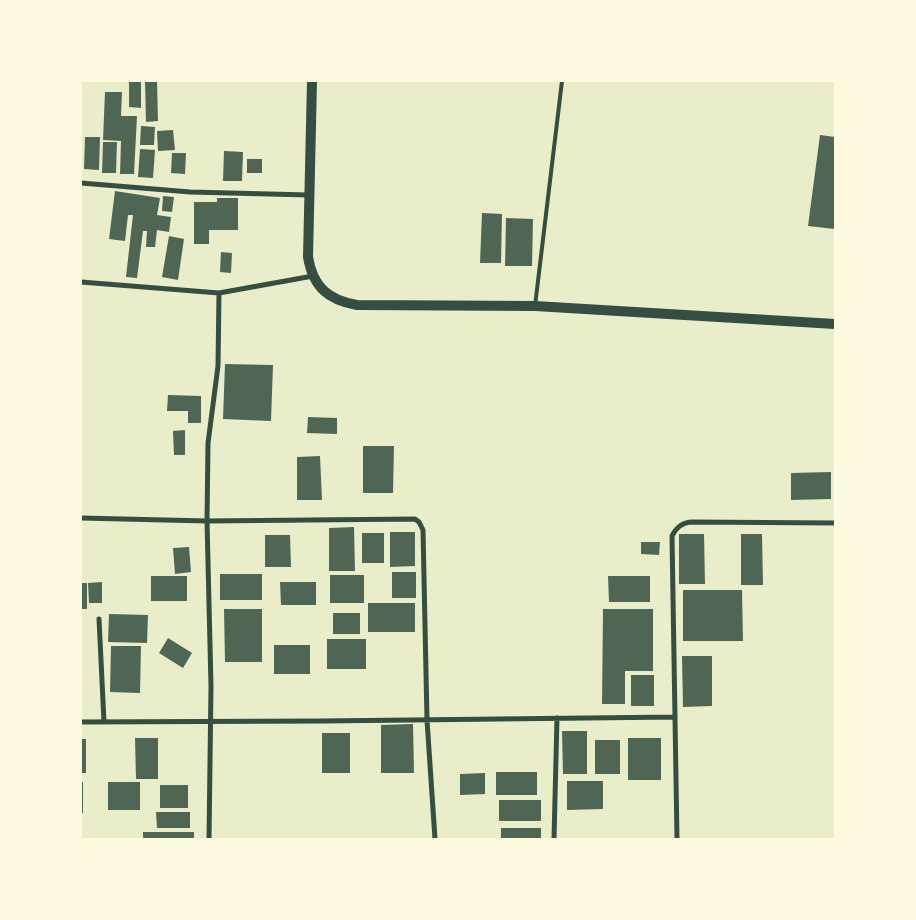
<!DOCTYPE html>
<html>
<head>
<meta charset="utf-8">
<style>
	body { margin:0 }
	#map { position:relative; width:916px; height:920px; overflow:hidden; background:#e9edc9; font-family:"Fira Sans",sans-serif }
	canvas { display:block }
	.frame { position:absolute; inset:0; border:82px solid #fefae0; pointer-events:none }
</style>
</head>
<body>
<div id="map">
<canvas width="916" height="920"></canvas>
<div class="frame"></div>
</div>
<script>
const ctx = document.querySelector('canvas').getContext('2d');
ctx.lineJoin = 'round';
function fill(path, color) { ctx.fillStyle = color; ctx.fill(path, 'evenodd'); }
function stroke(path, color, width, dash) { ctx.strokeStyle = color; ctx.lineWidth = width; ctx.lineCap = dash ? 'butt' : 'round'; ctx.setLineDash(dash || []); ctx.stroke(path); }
fill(new Path2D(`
	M129 81H141V108L129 107Z
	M145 81H157L158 121 146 122Z
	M105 92H122L121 116H137L134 174H120L121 141 103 140Z
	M141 126 155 127 154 145H140Z
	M173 130 175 150 158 151 157 131Z
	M820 135 835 137V229L808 226Z
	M85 137H100L99 170 84 169Z
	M103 142H117L116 173H102Z
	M140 149 155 150 153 178 138 177Z
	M224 151 243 152 242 181H223Z
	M172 153H186L185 174 171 173Z
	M247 159H262V173H247Z
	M115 191 160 198 157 215 171 217 169 232 157 230 155 247H146L147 231H143L137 278 126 277 133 215H128L125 241 109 239Z
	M163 196 174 197 172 212 162 211Z
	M217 198H238V230H209V244H194V202H217Z
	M482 213 502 214 501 263H480Z
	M506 218 533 219 532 266H505Z
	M169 236 184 239 178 280 162 277Z
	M221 252 232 253 231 273 220 272Z
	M225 364 273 365 271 421 223 419Z
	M168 395 201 396V423H188V411H167Z
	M308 417 337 418V434L307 433Z
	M185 430V455H174L173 431Z
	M363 446H394L393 493H363Z
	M320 456 322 500H297V457Z
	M831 472V499L791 500V473Z
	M354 527 355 571H329V528Z
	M390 532H415V566L390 567Z
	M362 533H384V563H362Z
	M679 534H704L705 584H679Z
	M741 534H762L763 585H741Z
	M265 535H290L291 567H265Z
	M641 542H660L659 555 641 554Z
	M189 547 191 572 175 574 173 548Z
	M392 572H416V598H392Z
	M220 574H262V600H220Z
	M330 575H364V603H330Z
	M151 576H187V601H151Z
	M608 576H650V602H609Z
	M102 582V603H89L88 583Z
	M280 582H316V605H281Z
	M81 583H87V609H81Z
	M683 590H742L743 641H683Z
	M368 603H415V632H368Z
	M224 609H262V662H225Z
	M603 609H653V671H625V704H602Z
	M333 613H360V634H333Z
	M109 614 148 615 147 643 108 642Z
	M168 638 192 653 183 668 159 653Z
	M327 639H366V669H327Z
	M274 645H310V674H274Z
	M111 646H141L140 693 110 692Z
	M682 656H712V706L683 707Z
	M631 675H654V706H631Z
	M413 724 414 773H381V725Z
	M562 731H587V774H563Z
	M322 733H350V773H322Z
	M135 738H158V779H136Z
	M628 738H661V780H628Z
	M81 739H86V773H81Z
	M595 740H620V774H595Z
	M496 772H537V795H496Z
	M485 773V794L460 795V774Z
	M567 781H603V809L567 810Z
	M81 782H83V813H81Z
	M108 782H140V810H108Z
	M160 785H188V808H160Z
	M499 800H541V821H499Z
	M156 812H190V828H157Z
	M501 828H541V839H501Z
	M143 832H194V839H143Z`), '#4f6655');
stroke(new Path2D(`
	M535 306 562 81`), '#344e41', 4);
stroke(new Path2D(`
	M81 183 190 192 309 195
	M81 282 219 293
	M81 518 207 521 415 519 419 522 423 530 427 720 435 839
	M99 619 104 722
	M81 722 322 721 675 717
	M209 839 211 686 207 521 208 443 218 366 219 293 313 276
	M554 839 557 718
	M677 839 672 536C676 528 681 523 691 522L835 523`), '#344e41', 5);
stroke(new Path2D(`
	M312 81 308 257C313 287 328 300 357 305L535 306 835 324`), '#344e41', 10);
</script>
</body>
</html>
